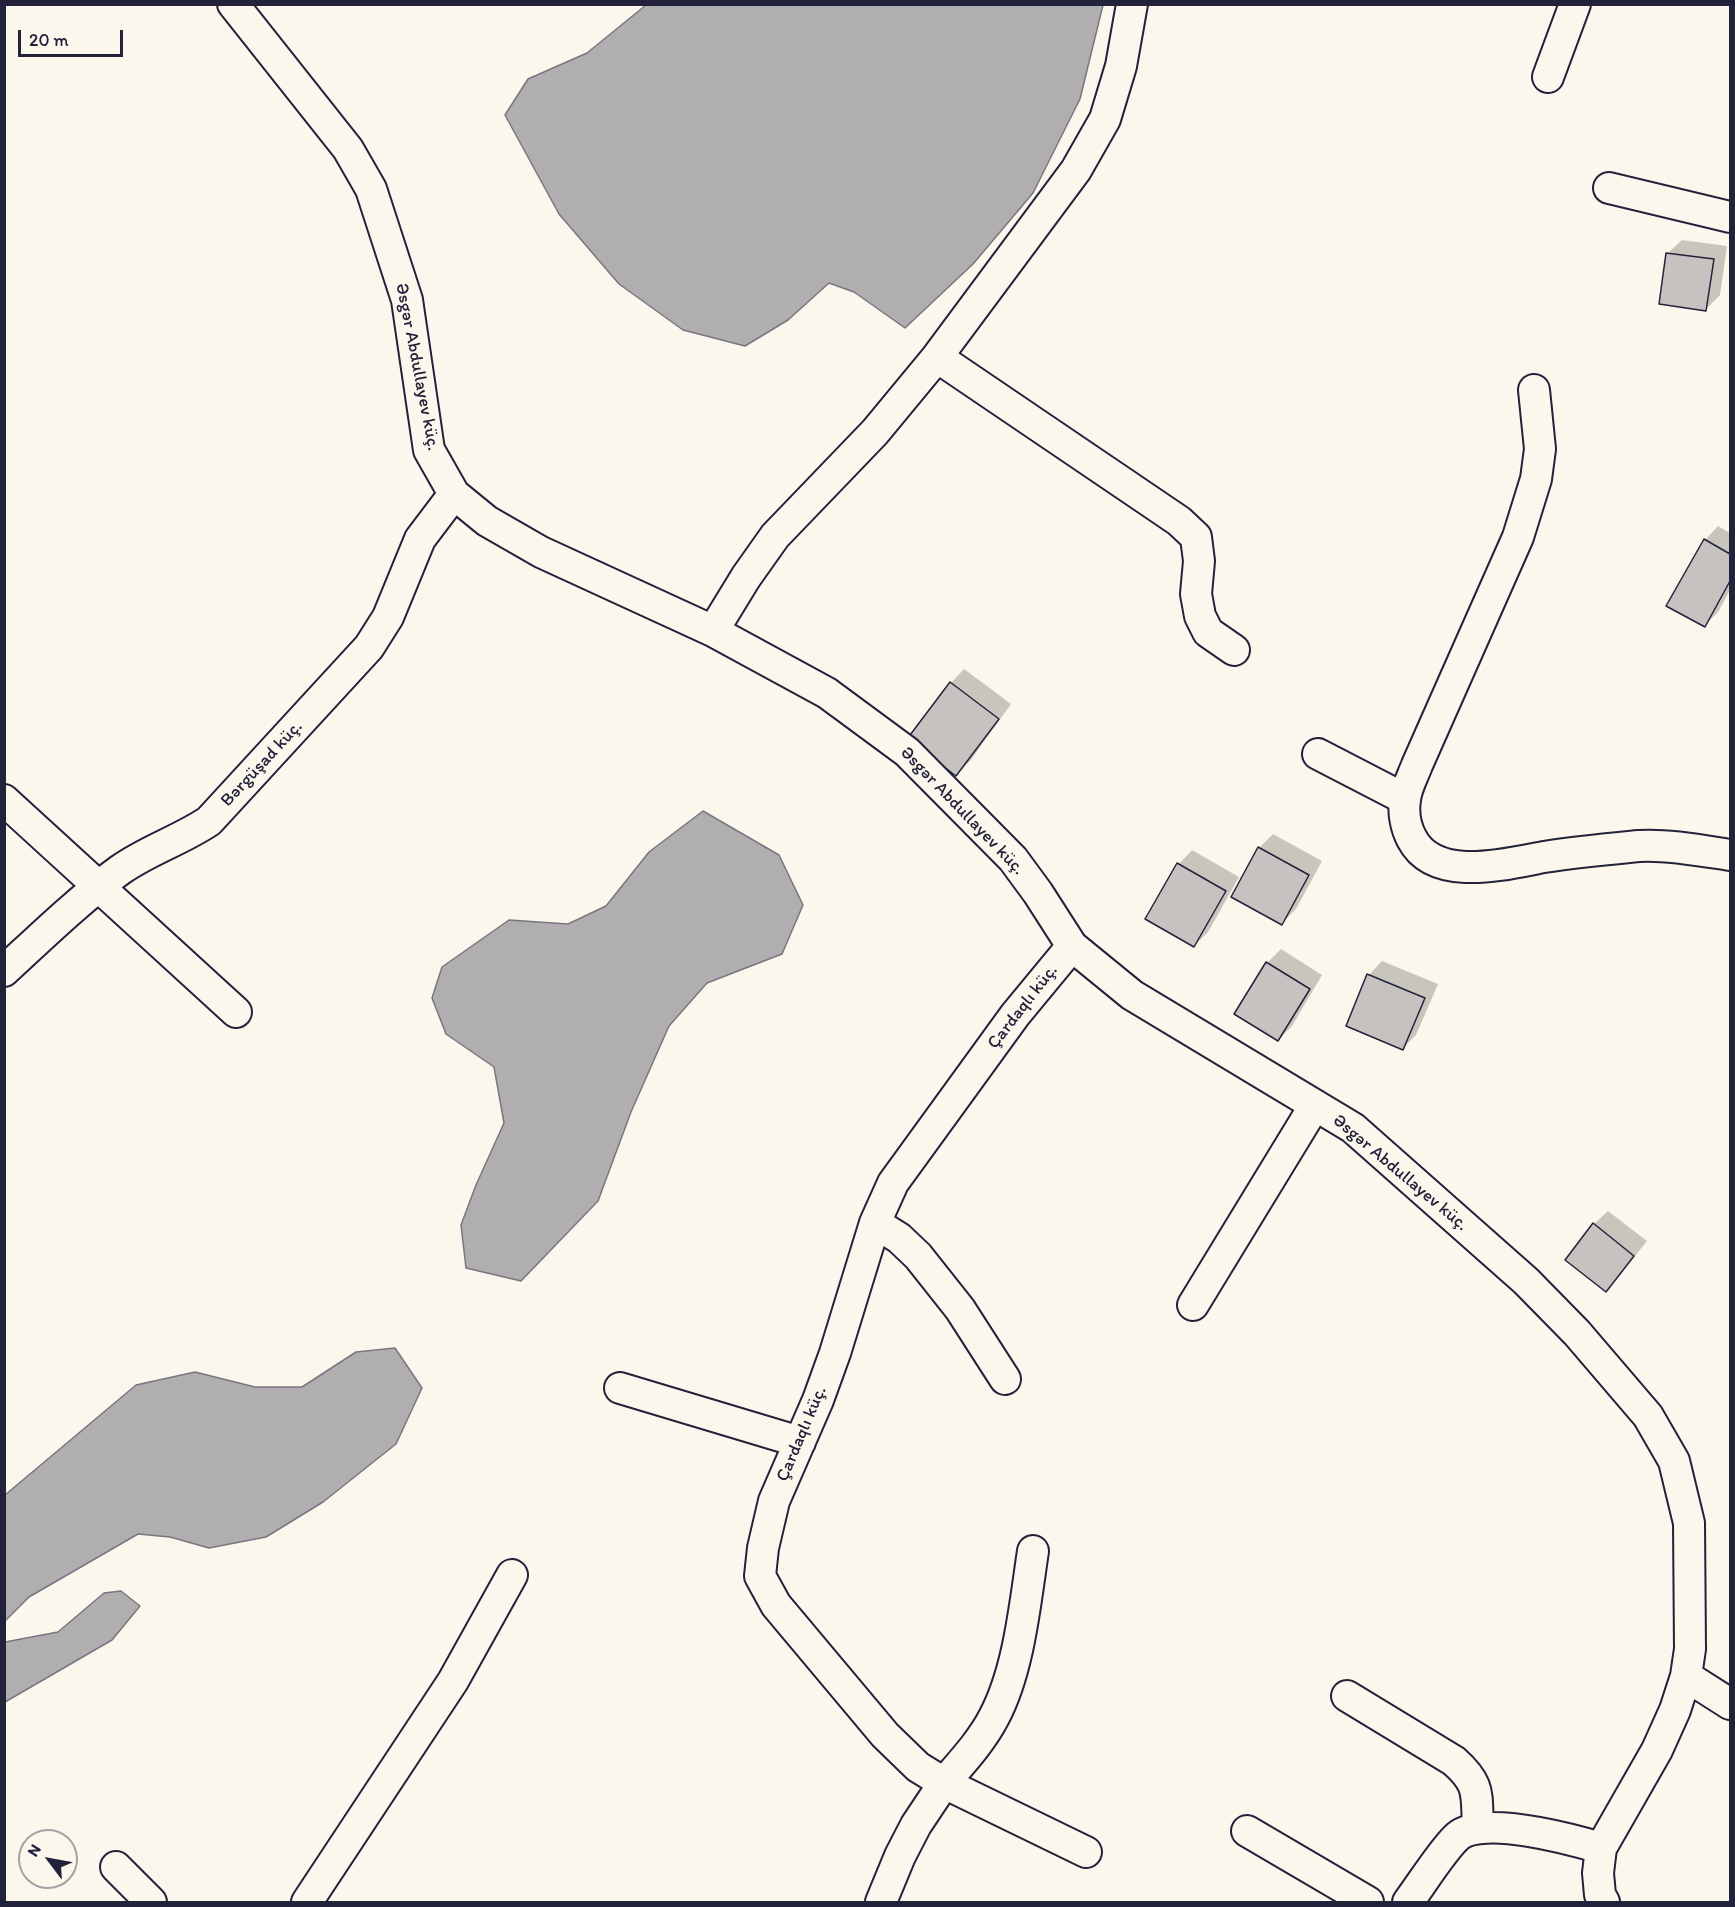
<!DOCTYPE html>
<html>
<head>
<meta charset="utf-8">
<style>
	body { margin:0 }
	#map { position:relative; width:1735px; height:1907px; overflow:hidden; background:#fbf7ec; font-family:Itim,sans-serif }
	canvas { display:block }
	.frame { position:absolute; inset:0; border:6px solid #22223b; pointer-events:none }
	.north { position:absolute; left:18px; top:1829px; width:60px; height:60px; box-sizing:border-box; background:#fbf7ec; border:2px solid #a4a2a5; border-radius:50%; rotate:302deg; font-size:16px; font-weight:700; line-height:24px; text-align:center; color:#22223b }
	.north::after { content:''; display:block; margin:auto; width:21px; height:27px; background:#22223b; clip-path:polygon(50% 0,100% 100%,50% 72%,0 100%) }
	.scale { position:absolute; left:18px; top:30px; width:105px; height:27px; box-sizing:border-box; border:3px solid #22223b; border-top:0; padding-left:8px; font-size:18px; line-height:21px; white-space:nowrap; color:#22223b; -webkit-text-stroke:4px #fbf7ec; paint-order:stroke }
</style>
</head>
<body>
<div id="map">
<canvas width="1735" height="1907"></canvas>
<div class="frame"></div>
<div class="north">N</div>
<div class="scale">20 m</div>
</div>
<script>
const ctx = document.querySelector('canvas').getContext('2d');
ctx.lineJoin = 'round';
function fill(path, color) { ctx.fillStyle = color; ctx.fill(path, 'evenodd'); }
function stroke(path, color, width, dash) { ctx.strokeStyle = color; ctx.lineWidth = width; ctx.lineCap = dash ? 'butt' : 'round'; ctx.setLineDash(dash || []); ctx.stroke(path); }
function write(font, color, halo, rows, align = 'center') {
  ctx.font = font + ' Itim,sans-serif'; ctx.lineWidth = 4.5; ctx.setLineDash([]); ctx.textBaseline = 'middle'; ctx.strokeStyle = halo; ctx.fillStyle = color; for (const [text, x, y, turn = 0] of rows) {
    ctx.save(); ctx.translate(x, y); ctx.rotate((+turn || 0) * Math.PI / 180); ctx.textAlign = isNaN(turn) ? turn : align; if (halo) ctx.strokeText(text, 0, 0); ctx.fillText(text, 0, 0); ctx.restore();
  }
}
const water = new Path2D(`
	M646 5V4L1103 5 1080 99 1033 193 973 264 905 328 854 292 829 283 788 320 745 346 683 330 619 284 559 214 505 115 528 79 587 53Z
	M703 811 779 855 803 905 782 954 707 983 669 1026 631 1112 598 1201 521 1281 466 1268 461 1225 476 1185 504 1123 494 1067 446 1034 432 998 442 967 509 920 568 924 606 906 649 852Z
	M395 1348 422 1388 396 1444 323 1502 266 1537 209 1548 170 1537 138 1534 29 1597 5 1621V1495L136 1385 195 1372 255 1387H302L356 1352Z
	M121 1591 140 1606 112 1640 5 1702V1642L58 1632 104 1593Z`);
fill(water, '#b1aeb0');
stroke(water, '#787681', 1.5);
fill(new Path2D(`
	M1682 240 1727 246 1720 295 1706 309 1668 253Z
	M1718 526 1730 533V590L1718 612 1705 625V540Z
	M964 669 1011 704 970 761 956 774 951 683Z
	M1273 834 1322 861 1296 909 1282 923 1259 848Z
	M1192 850 1239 877 1208 932 1194 946 1147 919 1179 864Z
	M1281 949 1322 975 1292 1026 1278 1040 1267 963Z
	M1382 961 1438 984 1416 1035 1403 1048 1348 1025 1369 975Z
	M1608 1211 1647 1241 1619 1276 1606 1290 1594 1224Z`), '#0003');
const building = new Path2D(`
	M1666 253 1714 259 1706 311 1659 304Z
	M1704 539 1730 554V581L1705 627 1666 606Z
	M950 682 999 719 956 776 907 739Z
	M1258 847 1309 875 1282 925 1231 897Z
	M1177 863 1226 891 1194 947 1145 919Z
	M1266 962 1310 989 1278 1041 1234 1014Z
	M1367 974 1425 998 1403 1050 1346 1026Z
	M1593 1223 1634 1256 1606 1292 1565 1260Z`);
fill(building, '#c6c2c0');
stroke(building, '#22223b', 1.5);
const minor = new Path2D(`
	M233 4 348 149 371 189 407 300 429 450 454 494 487 521 541 552 713 631 827 693 907 752 1013 859 1038 893 1072 946 1132 995 1353 1128 1526 1281 1577 1333 1648 1416 1674 1461 1689 1523 1690 1649 1686 1676 1675 1710 1657 1750 1601 1848 1598 1873 1600 1895 1604 1902
	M1548 77 1575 4
	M1609 188 1730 217
	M937 357 1179 521 1196 537 1199 561 1196 594 1200 616 1208 632 1234 650
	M1534 390 1540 449 1536 479 1518 537 1417 765C1413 776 1406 788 1405 800 1403 813 1406 828 1412 839 1435 883 1506 864 1544 857 1575 852 1608 849 1639 846 1666 844 1704 851 1730 855
	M713 631 746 577 775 536 875 432 937 357 1076 170 1105 119 1121 66 1132 4
	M1318 754 1405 799
	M4 800 236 1012
	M4 971C42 936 79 900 120 870 148 850 181 840 209 821L369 647 388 617 420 539 454 494
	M875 1223 899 1238 918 1256 960 1309 1005 1379
	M1193 1305 1315 1105
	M620 1388 800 1442
	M1033 1551C1025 1604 1019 1670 994 1717 981 1742 962 1762 944 1783L1086 1852
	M1686 1676 1730 1704
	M1347 1696 1454 1761C1481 1785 1476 1794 1478 1827
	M1247 1831 1368 1902
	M116 1867 151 1902
	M307 1902 453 1681 512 1575
	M881 1902 900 1856 916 1825 944 1783 918 1767 885 1735 776 1605 760 1576 763 1548 774 1501 818 1400 835 1353 875 1223 893 1183 1015 1015 1072 946
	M1408 1902C1421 1885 1443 1849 1458 1836 1483 1815 1570 1839 1601 1848`);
stroke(minor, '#22223b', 34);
stroke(minor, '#fbf7ec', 30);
write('18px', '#22223b', '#fbf7ec', [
	["Əsgər Abdullayev küç.",417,367,79],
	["Bərgüşad küç.",262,764,-47],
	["Əsgər Abdullayev küç.",962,811,46],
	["Çardaqlı küç.",1023,1007,-52],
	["Əsgər Abdullayev küç.",1400,1173,40],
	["Çardaqlı küç.",802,1434,-67]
]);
</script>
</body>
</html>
